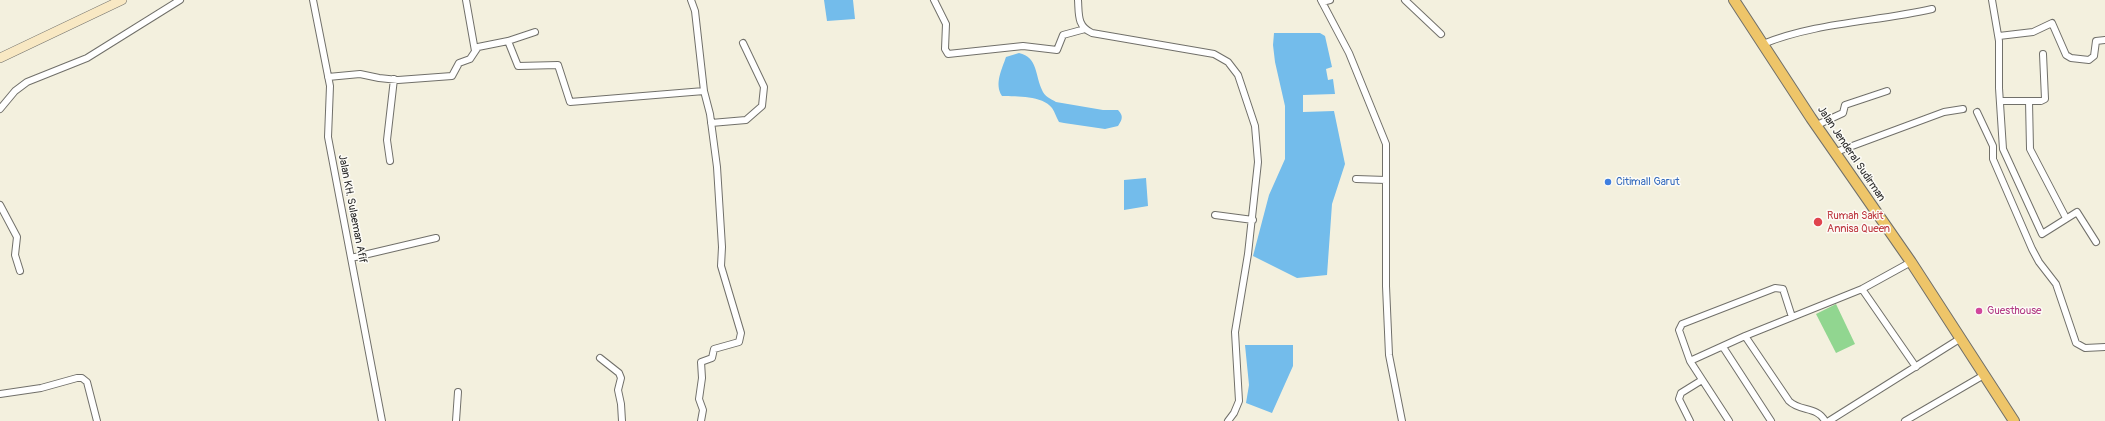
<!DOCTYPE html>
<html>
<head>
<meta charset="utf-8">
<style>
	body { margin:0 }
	canvas { display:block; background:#f3f0de }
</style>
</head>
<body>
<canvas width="2105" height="421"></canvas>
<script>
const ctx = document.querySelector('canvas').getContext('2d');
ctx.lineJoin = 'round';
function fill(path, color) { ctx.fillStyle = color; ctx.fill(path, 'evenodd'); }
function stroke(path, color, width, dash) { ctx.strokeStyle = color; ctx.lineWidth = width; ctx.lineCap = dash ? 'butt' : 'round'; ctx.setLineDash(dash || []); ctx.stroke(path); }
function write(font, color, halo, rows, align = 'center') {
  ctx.font = font + ' Pangolin,sans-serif'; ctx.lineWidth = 3; ctx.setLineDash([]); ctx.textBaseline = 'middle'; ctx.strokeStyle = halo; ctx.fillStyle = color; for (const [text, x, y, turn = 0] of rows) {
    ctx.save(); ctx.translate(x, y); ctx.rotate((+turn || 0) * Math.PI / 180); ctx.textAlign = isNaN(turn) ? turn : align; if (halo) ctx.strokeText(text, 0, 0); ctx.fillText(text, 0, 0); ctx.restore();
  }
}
fill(new Path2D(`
	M1836 304 1855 344 1836 353 1816 314Z`), '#91d690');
fill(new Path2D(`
	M824 0H853L855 19 827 21Z
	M1274 33H1320L1325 36 1332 67 1326 69 1328 80 1333 79 1335 94 1303 95V112L1334 111 1345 164 1332 204 1327 275 1297 278 1253 256 1269 195 1285 159V106L1275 62 1273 45Z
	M1019 53C1038 57 1035 76 1042 90 1044 96 1051 99 1056 102L1103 110H1118C1124 116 1122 120 1118 126L1105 129 1064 123 1059 122C1056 117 1055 112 1052 108 1042 95 1017 97 1002 96 994 84 1002 69 1006 57Z
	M1146 178 1148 206 1124 210V180Z
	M1245 345H1293V366L1272 413 1246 403 1249 385Z`), '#73bceb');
const minor = new Path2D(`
	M313 0 330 86 328 137 382 421
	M466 0 475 51
	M691 0 695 11 704 91 710 114 717 167 722 247 721 266 741 333 739 342 714 349 712 358 701 362 702 378 699 399 703 410 701 421
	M934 0 946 24 945 49 948 54 1023 46 1057 50 1063 35 1085 29
	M1078 0C1079 15 1077 26 1092 33L1214 54 1228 62 1238 75 1255 126 1258 162 1248 254 1235 332 1239 401 1234 413 1228 421
	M1321 0 1349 53 1386 144V286L1389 355 1402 421
	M1405 0 1441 34
	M1992 0 1999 41V88L2003 149 2042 234 2077 212 2096 242
	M1322 2 1330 0
	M1999 36 2033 32 2052 23 2066 55 2071 58 2089 60 2094 56 2096 41 2105 40
	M508 41 518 66 558 65 570 102 704 91
	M1763 44C1817 22 1876 22 1932 9
	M328 77 360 74 379 78 398 80 452 76 459 63 470 59 478 47 508 41 535 32
	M2000 101H2041L2045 99 2043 54
	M2029 101 2030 149 2066 218
	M0 109 15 91 27 82 87 58 180 0
	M1977 112 1993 146V159L2032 249 2039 262 2056 284 2076 343 2085 348 2105 347
	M711 123 746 120 762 106 764 87 743 43
	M1817 125 1843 113 1845 105 1887 91
	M1836 152 1944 112 1963 109
	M390 161 387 140 394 79
	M1356 179 1386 180
	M0 205 17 237 15 255 20 271
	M1215 215 1253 220
	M351 258 436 238
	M1862 289 1916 367
	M1745 336 1789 401C1800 412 1817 406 1825 421
	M1723 347 1771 421
	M600 358 619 373 621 378 618 390 621 404 622 421
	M1690 361 1745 336 1862 289 1911 262
	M0 394 41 388 77 378H82L87 382 97 421
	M456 421 458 392
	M1690 421 1679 399 1681 393 1702 380
	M1729 421 1690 361 1679 330 1682 324 1775 288 1783 289 1792 317
	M1829 421 1961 338
	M1905 421 1984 375`);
const secondary = new Path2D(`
	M0 58 122 0`);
const primary = new Path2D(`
	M1734 0 1811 118 1911 262 2014 421`);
stroke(minor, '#71706a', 8);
stroke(secondary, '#71706a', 10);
stroke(primary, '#71706a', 12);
stroke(minor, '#fff', 6);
stroke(secondary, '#f8e8c3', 9);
stroke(primary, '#eec569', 10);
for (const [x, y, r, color] of [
	[1608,182,4,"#3f7fe0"],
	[1818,222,5,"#e0444e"],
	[1979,311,4,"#d1479c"]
]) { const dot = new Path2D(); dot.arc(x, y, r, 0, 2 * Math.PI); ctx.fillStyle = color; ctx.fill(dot); stroke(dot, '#fdfcf7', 1.5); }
write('11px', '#2b2b2b', '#fdfcf7', [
	["Jalan Jenderal Sudirman",1851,154,56],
	["Jalan KH. Sulaeman Afif",352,209,79]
]);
write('11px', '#366cbe', '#fdfcf7', [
	["Citimall Garut",1616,182]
], 'left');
write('11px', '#be3a42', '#fdfcf7', [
	["Rumah Sakit",1827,216],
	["Annisa Queen",1827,229]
], 'left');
write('11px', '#b23c85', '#fdfcf7', [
	["Guesthouse",1987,311]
], 'left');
</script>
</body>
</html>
